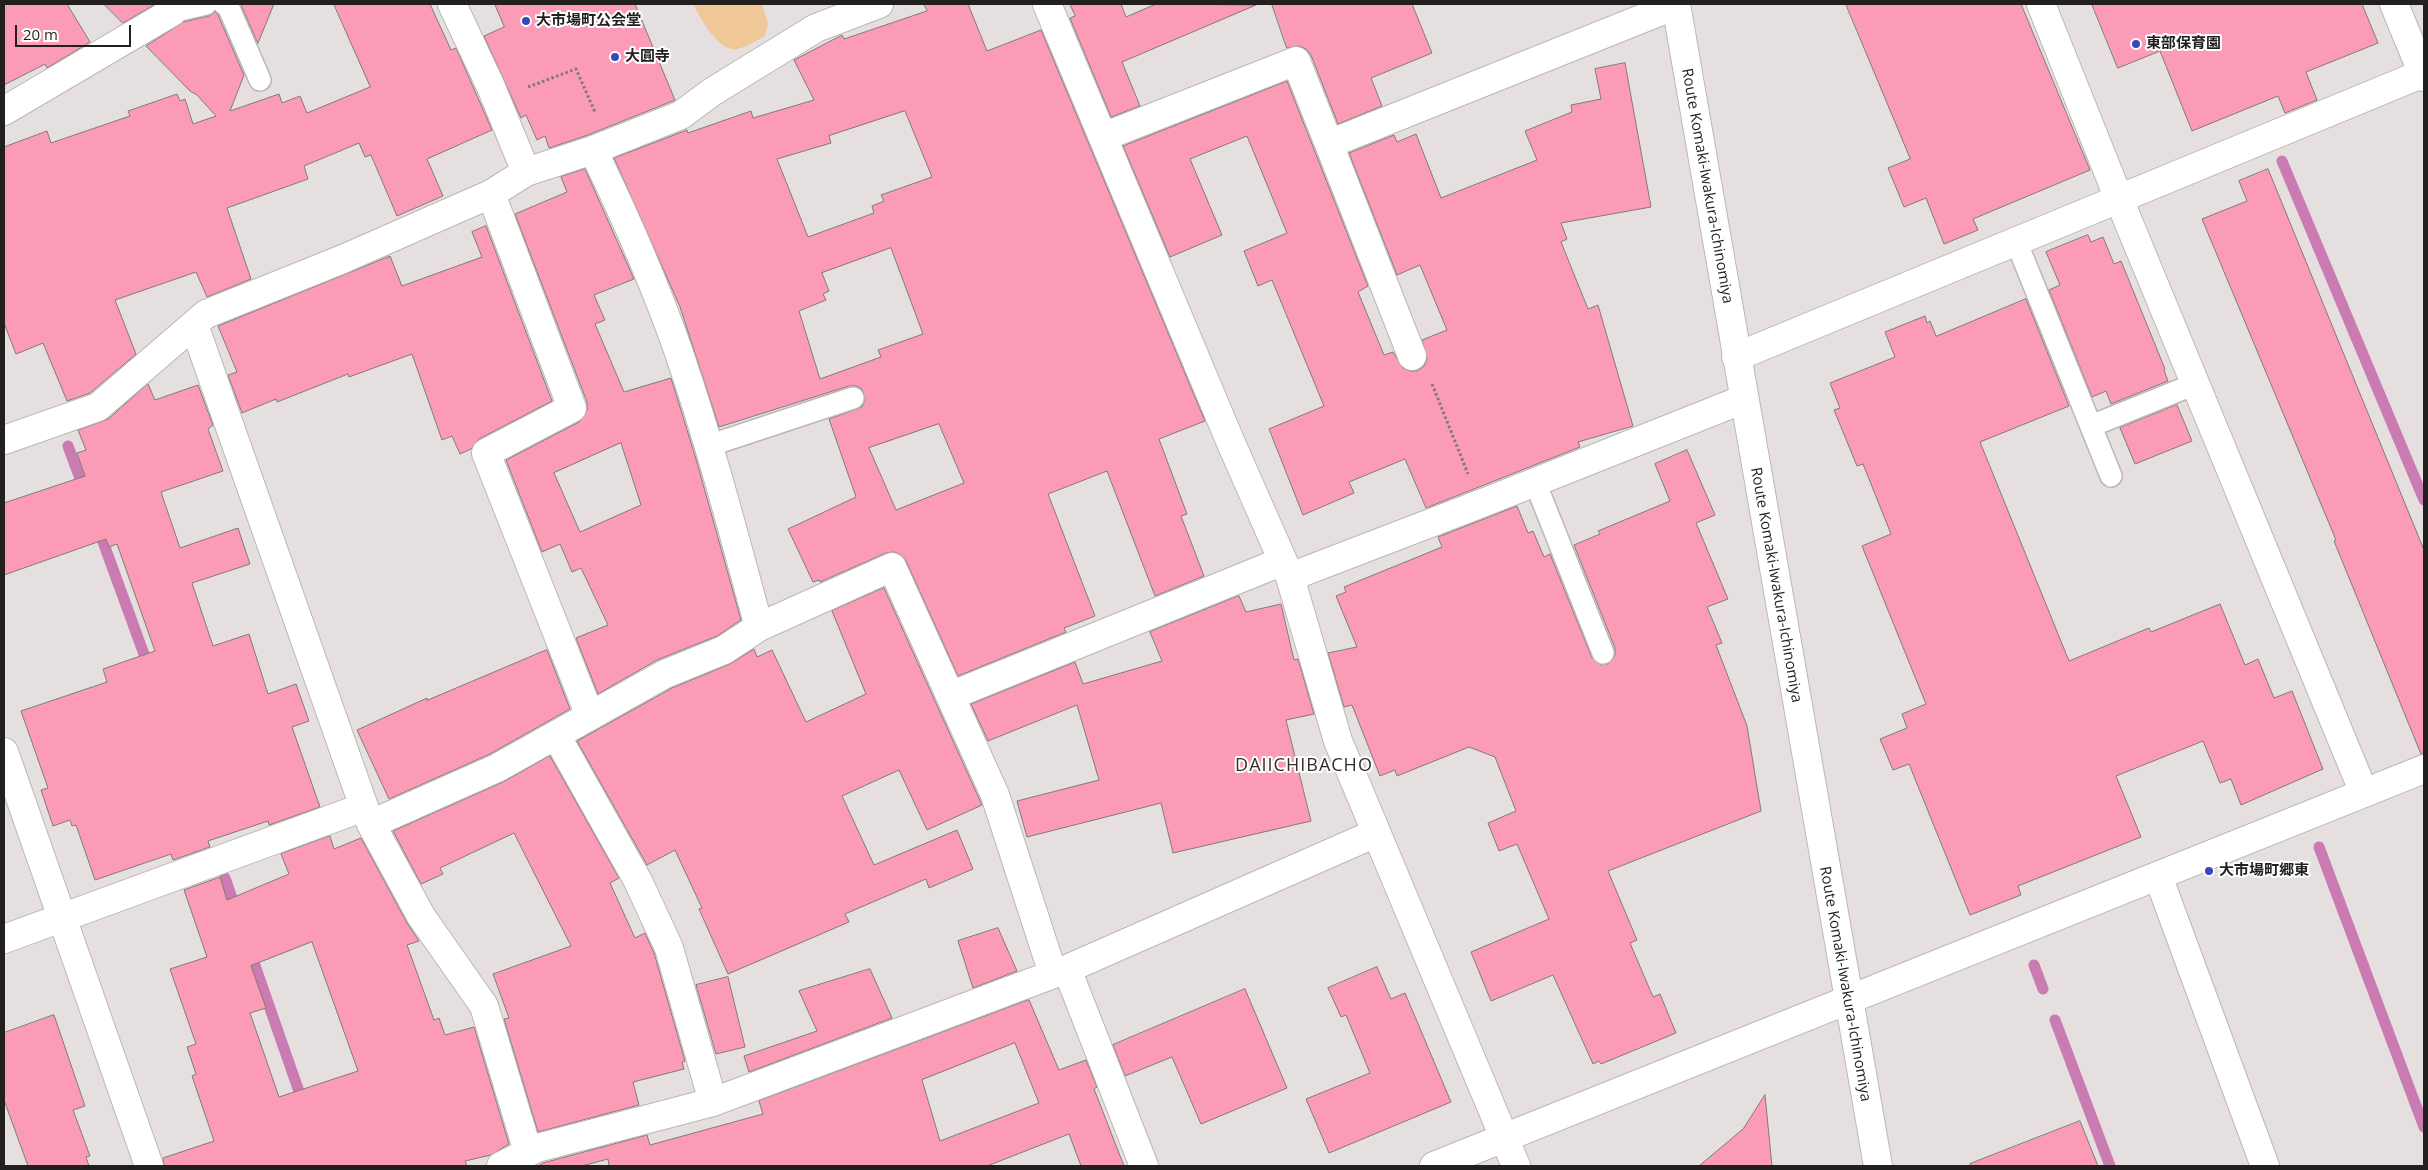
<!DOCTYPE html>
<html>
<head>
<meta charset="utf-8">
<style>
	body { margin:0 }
	#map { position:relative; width:2428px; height:1170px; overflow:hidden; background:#e6dfdf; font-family:"Open Sans",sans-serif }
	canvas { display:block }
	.frame { position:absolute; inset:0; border:5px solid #221f1f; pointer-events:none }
	.scale { position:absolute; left:15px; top:25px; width:116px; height:22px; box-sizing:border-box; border:2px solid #221f1f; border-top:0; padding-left:6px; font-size:15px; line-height:18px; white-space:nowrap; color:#221f1f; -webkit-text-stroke:4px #fff; paint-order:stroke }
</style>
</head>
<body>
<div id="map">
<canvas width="2428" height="1170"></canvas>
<div class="frame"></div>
<div class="scale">20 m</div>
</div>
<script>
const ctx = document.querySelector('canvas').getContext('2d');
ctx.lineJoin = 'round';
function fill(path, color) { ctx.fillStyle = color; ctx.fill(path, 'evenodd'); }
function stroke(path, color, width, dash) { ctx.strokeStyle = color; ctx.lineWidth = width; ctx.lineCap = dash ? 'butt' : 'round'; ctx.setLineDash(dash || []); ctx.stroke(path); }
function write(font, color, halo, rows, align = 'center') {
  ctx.font = font + ' "Open Sans","Noto Sans JP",sans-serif'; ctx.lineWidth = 4; ctx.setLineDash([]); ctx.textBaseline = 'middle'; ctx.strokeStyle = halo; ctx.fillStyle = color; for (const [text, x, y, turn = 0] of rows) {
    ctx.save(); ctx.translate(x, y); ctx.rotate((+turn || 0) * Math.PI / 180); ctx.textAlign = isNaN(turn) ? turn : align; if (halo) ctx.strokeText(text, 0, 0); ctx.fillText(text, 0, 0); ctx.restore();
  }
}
fill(new Path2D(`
	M693 4H762L768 23 765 36C756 41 747 47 737 49 719 53 700 17 693 4Z`), '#f0c796');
stroke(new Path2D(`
	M2282 161 2424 500
	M68 446 85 492
	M98 528 149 668
	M2319 847 2424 1127
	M225 878 237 912
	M250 951 303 1103
	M2034 965 2043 989
	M2055 1020 2110 1166`), '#ca7bb1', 11);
const building = new Path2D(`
	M4 4H67L90 42 47 68 45 64 4 85Z
	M104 4H154V5L123 23Z
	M241 4H274L258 43Z
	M334 4H430L451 50 456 48 492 130 427 159 443 196 397 216 371 155 365 157 359 143 304 166 308 179 227 208 251 279 207 297 196 272 115 300 136 354 90 393 67 401 43 343 16 354 4 323V147L47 131 51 143 130 116 128 111 177 94 180 101 185 99 193 124 216 116 197 95 190 91 146 46 183 22 209 16 215 12 218 15 244 75 230 111 279 94 282 103 300 96 307 113 370 87Z
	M495 4H635L675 100 588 135 549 148 545 136 537 140 526 115 521 118 484 36 504 27Z
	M924 4H968L987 51 1041 30 1205 421 1159 439 1187 514 1181 516 1204 576 1155 596 1107 471 1048 494 1095 616 1064 628 1066 632 958 676 906 561 901 555 894 552 886 553 820 582 819 580 813 582 788 529 856 497 829 419 862 407 865 400 862 389 856 386H849L719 427 680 307 614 158 687 130 688 133 751 111 753 118 814 100 794 60 842 35 844 39 927 11ZM905 111 932 177 881 195 884 201 872 206 874 213 808 237 777 159 831 143 829 136ZM891 248 923 334 878 350 881 357 820 379 799 311 826 300 823 294 829 291 822 273ZM939 424 964 483 896 510 869 448Z
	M1070 4H1121L1126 17 1156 4 1256 5 1122 62 1140 106 1111 117 1070 18 1075 16Z
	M1272 4H1412L1432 53 1371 78 1382 106 1338 124 1311 55 1306 49 1299 46 1287 48Z
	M1846 4H2021L2090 170 1973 219 1978 230 1944 244 1926 198 1904 207 1888 168 1910 159Z
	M2092 4H2362L2378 43 2306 72 2317 100 2285 113 2278 96 2192 131 2160 51 2118 68Z
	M1625 63 1651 207 1561 223 1567 239 1561 242 1588 309 1598 305 1633 426 1578 442 1580 447 1426 508 1405 459 1349 482 1354 493 1303 515 1269 429 1324 406 1272 280 1258 286 1244 251 1287 233 1247 136 1190 159 1222 235 1170 257 1123 146 1287 81 1368 286 1358 292 1384 355 1393 352 1403 368 1410 371H1417L1424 366 1427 359 1422 340 1447 330 1420 265 1397 275 1349 153 1394 135 1397 142 1416 134 1441 198 1537 160 1525 131 1572 112 1571 105 1601 99 1595 69Z
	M585 169 634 279 594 295 605 320 595 324 624 392 671 378 696 459 741 620 717 636 657 660 598 694 576 638 608 625 581 568 572 572 560 544 542 552 506 460 579 422 587 410V402L515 214 567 192 561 177ZM621 443 641 505 580 532 554 473Z
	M2268 169 2424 550V754H2421L2334 541 2336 540 2202 219 2247 201 2239 181Z
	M486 226 552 401 479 439 471 449 460 454 452 436 442 440 412 354 349 377 348 374 277 402 276 399 242 413 228 375 237 372 218 326 390 256 402 286 482 257 472 232Z
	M2088 235 2091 242 2103 237 2114 264 2121 261 2165 369 2164 370 2168 381 2111 404 2106 391 2092 397 2049 290 2060 285 2046 252Z
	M2026 299 2069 406 1980 442 2069 661 2149 628 2151 632 2220 604 2245 665 2258 659 2274 698 2292 691 2323 769 2241 805 2231 779 2220 783 2203 741 2116 776 2141 837 2018 886 2021 895 1970 915 1909 764 1893 770 1880 739 1907 728 1902 714 1926 704 1862 546 1891 534 1863 464 1857 466 1834 410 1840 408 1830 383 1895 357 1885 332 1925 316 1927 323 1930 321 1936 336Z
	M148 384 155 400 198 385 213 425 208 429 223 471 161 492 180 548 238 528 250 564 192 583 213 646 249 634 268 694 296 684 309 721 292 727 320 807 269 825 268 821 208 841 210 847 173 860 171 854 95 880 76 825 72 826 70 820 53 826 41 790 48 788 21 711 107 682 103 669 155 651 117 544 109 547 106 539 4 575V503L85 476 77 453 86 450 78 430 108 419Z
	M2177 405 2192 441 2135 464 2120 428Z
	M1687 450 1715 515 1696 523 1728 599 1707 607 1722 643 1716 645 1747 726 1761 811 1608 871 1637 940 1630 943 1653 997 1660 994 1676 1033 1601 1064 1599 1061 1593 1064 1553 975 1491 1001 1471 952 1549 919 1517 844 1499 851 1488 823 1516 811 1495 757 1469 747 1397 776 1395 770 1380 776 1352 705 1344 707 1328 653 1357 647 1336 596 1346 592 1344 587 1442 547 1438 537 1517 506 1528 533 1533 531 1544 557 1550 554 1592 658 1601 665 1608 664 1615 655V648L1574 545 1600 534 1598 531 1670 501 1655 464Z
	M884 588 982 805 927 830 899 770 842 796 874 865 957 830 973 869 929 888 926 879 845 914 849 922 728 974 699 909 702 908 675 850 647 865 577 741 672 688 730 664 754 649 757 657 772 650 806 722 866 694 832 611Z
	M1239 596 1246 612 1281 604 1294 660 1298 659 1314 714 1286 720 1311 821 1173 853 1161 803 1027 837 1017 801 1099 780 1077 705 988 741 971 704 1075 662 1083 684 1162 661 1150 632Z
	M547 650 570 709 490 754 389 799 357 730 427 698V700Z
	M550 756 619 878 610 883 635 938 645 933 654 953 685 1061 682 1062 684 1069 633 1082 639 1105 538 1132 504 1019 509 1018 493 974 571 946 514 833 440 868 443 874 421 884 393 831 503 782Z
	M330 836 334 849 361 838 407 923 419 941 407 945 434 1020 439 1018 445 1035 474 1027 509 1144 491 1155 465 1161 467 1166H164L163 1158 214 1141 192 1076 196 1074 187 1047 196 1044 170 969 207 957 184 890 220 877 227 900 289 874 281 854ZM312 942 358 1071 279 1097 250 1013 266 1008 251 966Z
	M998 928 1017 971 973 988 958 941Z
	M1377 967 1391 999 1405 993 1451 1102 1329 1153 1306 1099 1370 1073 1346 1015 1341 1017 1328 988Z
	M870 969 892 1018 749 1072 744 1056 817 1031 799 991Z
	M728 977 745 1047 716 1054 696 985Z
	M1245 989 1287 1088 1201 1124 1172 1057 1125 1076 1113 1045Z
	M1029 1000 1059 1070 1086 1060 1097 1087 1094 1089 1124 1166H1081L1069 1134 987 1166H609L608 1159 582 1166H538L543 1163 647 1135 650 1145 763 1114 759 1101ZM1015 1043 1039 1103 940 1141 922 1080Z
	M54 1015 85 1106 73 1110 90 1156 86 1157 89 1166H28L4 1100V1033Z
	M1765 1095 1772 1166H1699L1743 1129Z
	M2080 1121 2098 1166H1971L1970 1164Z`);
fill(building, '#fb9bb5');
stroke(building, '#7f7a7b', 1);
const service = new Path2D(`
	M224 4 228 6 260 80
	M172 12 206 4
	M2016 241 2111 476
	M2091 426 2195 384
	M708 446 853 398
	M1535 482 1603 653`);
const minor = new Path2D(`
	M452 4 491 87 526 172
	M1047 4 1231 443 1290 577 1338 741 1516 1166
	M2041 4 2119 199 2364 793
	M2394 4 2424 77
	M4 111 172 12 169 4
	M1103 137 1296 61 1329 144
	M593 150C625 216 655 284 679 353 710 443 734 535 759 627
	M491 194 572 408 486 453 590 716
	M1412 356 1329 144 1676 5
	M1736 357 2424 73
	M4 440 98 407 206 314 343 259 491 194 526 172 593 150 681 115 712 92 816 28 879 4
	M1290 577 1480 504 1744 399
	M950 696 1283 561
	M556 735 638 881 669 948 713 1102
	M4 752 149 1166
	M364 807 371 824 421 916 484 1006 528 1152
	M371 824 497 768 665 674 724 650 759 627 892 567 995 795 1053 974
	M2158 876 2265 1166
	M4 939 364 807 194 325
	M1067 969 1144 1166
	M501 1166 537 1148 713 1102 1067 969 1376 833`);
const tertiary = new Path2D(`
	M1434 1166 2424 769`);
const secondary = new Path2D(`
	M1676 4 1878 1166`);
stroke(service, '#bcb6b5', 24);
stroke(minor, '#bcb6b5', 30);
stroke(tertiary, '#bcb6b5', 30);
stroke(secondary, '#bcb6b5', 30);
stroke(new Path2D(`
	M528 87 576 69 595 112
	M1432 384 1468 474`), '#7f7a7a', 3, [2.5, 2.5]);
stroke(service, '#fff', 21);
stroke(minor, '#fff', 28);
stroke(tertiary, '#fff', 28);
stroke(secondary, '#fff', 28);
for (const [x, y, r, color] of [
	[526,21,5,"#3848bb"],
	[2136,44,5,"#3848bb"],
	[615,57,5,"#3848bb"],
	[2209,871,5,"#3848bb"]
]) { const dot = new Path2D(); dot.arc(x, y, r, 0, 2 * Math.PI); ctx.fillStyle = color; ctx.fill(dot); stroke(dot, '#fff', 2); }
write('bold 15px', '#221f1f', '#fff', [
	["大市場町公会堂",536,21],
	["東部保育園",2146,44],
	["大圓寺",625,57],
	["大市場町郷東",2219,871]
], 'left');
write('15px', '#221f1f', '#fff', [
	["Route Komaki-Iwakura-Ichinomiya",1707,186,80],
	["Route Komaki-Iwakura-Ichinomiya",1776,585,80],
	["Route Komaki-Iwakura-Ichinomiya",1845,984,80]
]);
ctx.letterSpacing = '1px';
write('18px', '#342f2f', '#fff', [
	["DAIICHIBACHO",1304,766]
]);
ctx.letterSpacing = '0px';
</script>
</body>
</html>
